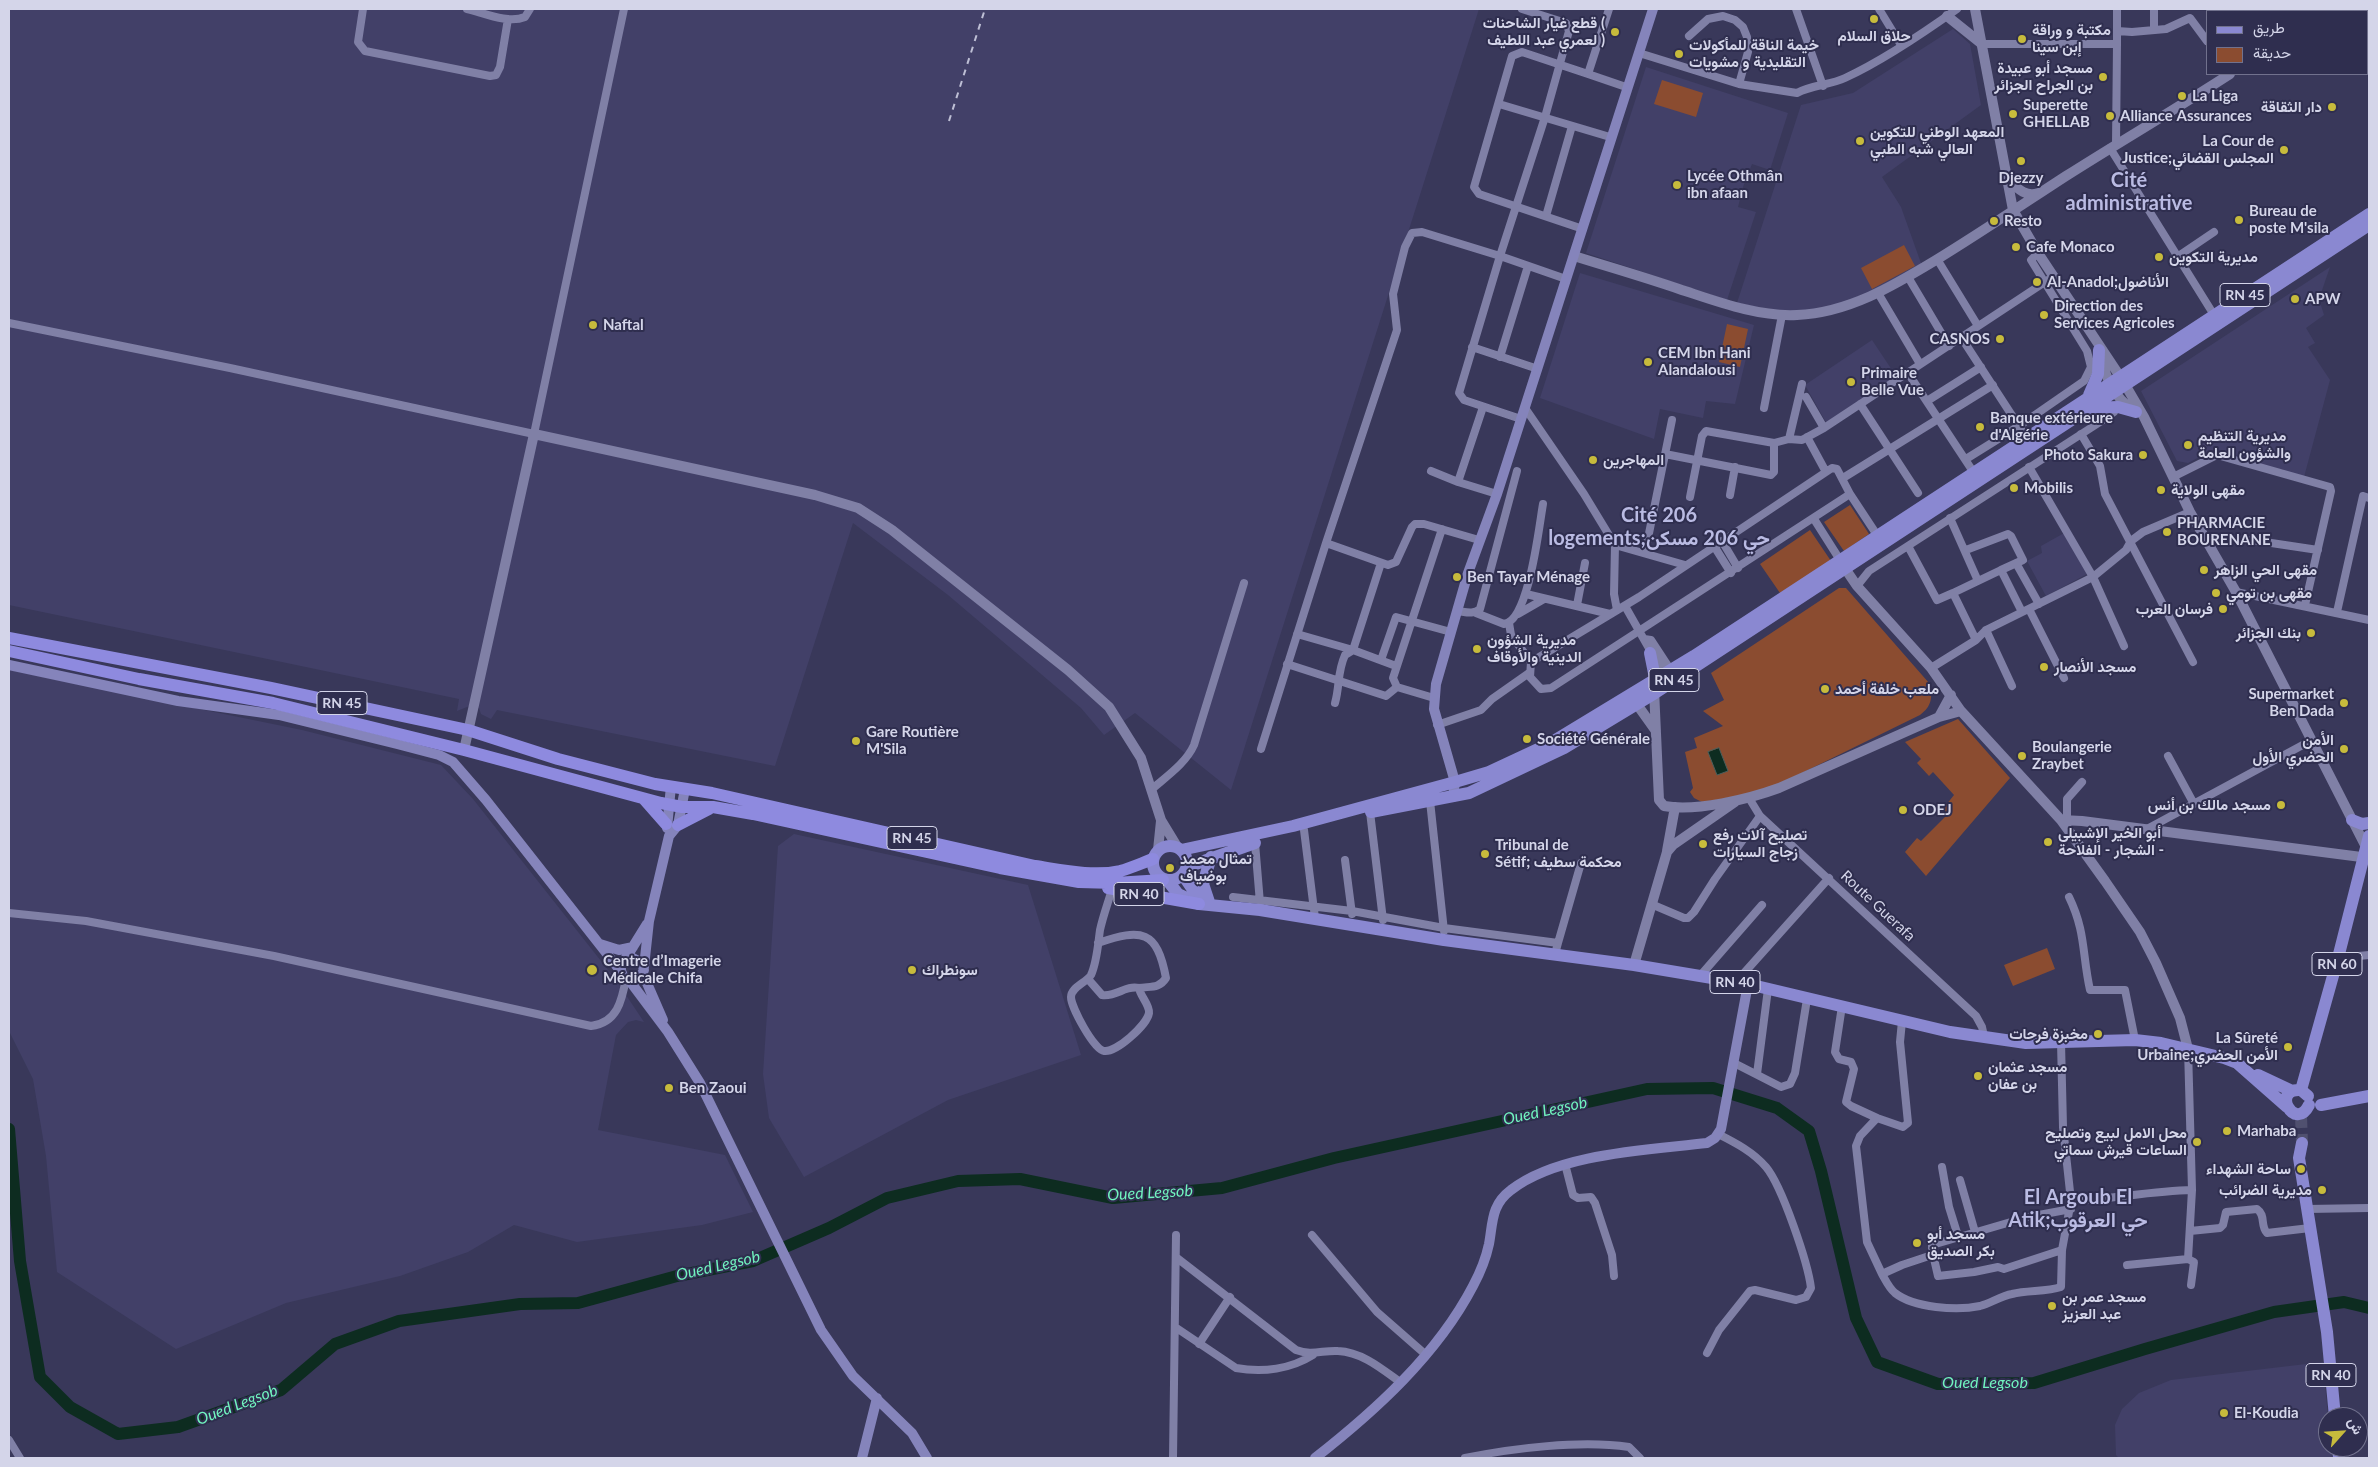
<!DOCTYPE html>
<html>
<head>
<meta charset="utf-8">
<style>
	body { margin:0 }
	#map { position:relative; width:2378px; height:1467px; overflow:hidden; background:#39385a; font-family:Lato,Vazirmatn,sans-serif }
	canvas { display:block }
	.frame { position:absolute; inset:0; border:10px solid #d4d5e9; pointer-events:none }
	.legend { position:absolute; left:2206px; top:10px; width:162px; height:65px; box-sizing:border-box; background:#2f2e4f; border:1px solid #71718d; margin:0; padding:6px 9px; list-style:none; font-size:15px; color:#d4d5e9 }
	.legend li { display:flex; align-items:center; gap:10px; height:25px }
	.legend b { width:25px; border:1px solid #71718d }
	.north { position:absolute; left:2318px; top:1407px; width:50px; height:50px; box-sizing:border-box; background:#2f2e4f; border:1px solid #71718d; border-radius:50%; rotate:64deg; font-size:14px; font-weight:700; line-height:20px; text-align:center; color:#d4d5e9 }
	.north::after { content:''; display:block; margin:auto; width:18px; height:22px; background:#c7bb3c; clip-path:polygon(50% 0,100% 100%,50% 72%,0 100%) }
</style>
</head>
<body>
<div id="map">
<canvas width="2378" height="1467"></canvas>
<div class="frame"></div>
<ul class="legend">
<li><b style="height:6px;background:#8a88d1"></b>طريق</li>
<li><b style="height:14px;background:#8b4c30"></b>حديقة</li>
</ul>
<div class="north">ش</div>
</div>
<script>
const ctx = document.querySelector('canvas').getContext('2d');
ctx.lineJoin = 'round';
function fill(path, color) { ctx.fillStyle = color; ctx.fill(path, 'evenodd'); }
function stroke(path, color, width, dash) { ctx.strokeStyle = color; ctx.lineWidth = width; ctx.lineCap = dash ? 'butt' : 'round'; ctx.setLineDash(dash || []); ctx.stroke(path); }
function write(font, color, halo, rows, align = 'center') {
  ctx.font = font + ' Lato,Vazirmatn,sans-serif'; ctx.lineWidth = 4; ctx.setLineDash([]); ctx.textBaseline = 'middle'; ctx.strokeStyle = halo; ctx.fillStyle = color; for (const [text, x, y, turn = 0] of rows) {
    ctx.save(); ctx.translate(x, y); ctx.rotate((+turn || 0) * Math.PI / 180); ctx.textAlign = isNaN(turn) ? turn : align; if (halo) ctx.strokeText(text, 0, 0); ctx.fillText(text, 0, 0); ctx.restore();
  }
}
fill(new Path2D(`
	M9 9H1479L1231 790 1135 713 1104 735 1081 708 948 595 853 523 775 766 497 710 491 719 481 714 479 708 472 705 457 711 459 699 9 605Z
	M1953 29 1970 44 1981 105 1882 177 1901 207 1922 266 1840 305 1798 312 1762 308 1737 303 1801 105 1853 93Z
	M1646 67 1788 113 1770 170 1752 164 1743 187 1738 207 1756 212 1727 300 1586 253Z
	M2330 267 2319 299 2324 315 2306 328 2315 343 2308 347 2330 380 2304 477 2285 473 2283 469H2273L2209 452 2188 463 2177 461 2141 391Z
	M1580 273 1754 325 1735 404 1706 401 1703 418 1660 409 1654 439 1540 398Z
	M1872 340 1898 379 1828 426 1805 385Z
	M2066 532 2089 573 2046 596 2027 561 2042 553 2041 546Z
	M9 670 302 730 441 765 473 799 616 980 644 1022 636 1020 628 1022 616 1035 598 1130 725 1155 753 1212 702 1225 577 1242 514 1225 468 1252 400 1276 286 1303 176 1349 57 1272 46 1156 33 1079 9 1031Z
	M794 834 1028 885 1081 1055 948 1100 804 1177 769 1118 763 1074 778 846Z
	M2323 1362 2328 1417V1447H2331L2332 1458H2119L2116 1455 2115 1425 2122 1409 2139 1393 2171 1380Z`), '#424068');
fill(new Path2D(`
	M1662 80 1703 93 1696 117 1654 104Z
	M1904 245 1915 266 1872 289 1861 268Z
	M1727 324 1748 329 1740 367 1719 362Z
	M1850 505 1869 534 1844 551 1824 522Z
	M1810 530 1831 561 1780 593 1760 564Z
	M1839 588H1846L1929 683C1933 697 1932 706 1920 715L1759 794 1702 802 1694 798 1690 792 1693 788 1685 752 1697 748 1694 738 1723 726 1703 711 1724 700 1711 673Z
	M1958 719 2010 778 1926 876 1905 852 1917 838 1921 841 1946 816 1942 810 1954 795 1933 772 1929 776 1917 763 1921 759 1905 742Z
	M2047 948 2055 969 2013 986 2004 965Z`), '#8b4c30');
const water = new Path2D(`
	M1719 748 1728 771 1717 775 1708 752Z`);
fill(water, '#0d2c20');
stroke(water, '#495f5c', 1);
stroke(new Path2D(`
	M9 1129 20 1261 40 1377 70 1407 118 1434 178 1427 281 1390 335 1344 399 1321 520 1304 578 1303 677 1276 753 1261 829 1228 887 1198 958 1181 1020 1179 1113 1198 1222 1188 1334 1158 1647 1089 1713 1088 1777 1108 1809 1131 1821 1171 1856 1318 1877 1362 1938 1384 2034 1383 2145 1349 2274 1312 2344 1302 2369 1308`), '#0d2c20', 12);
stroke(new Path2D(`
	M2301 1116 2302 1143`), '#50506f', 12, [12, 6]);
stroke(new Path2D(`
	M363 9 358 42 365 51 490 76 496 75 500 67 508 19
	M467 9C484 13 508 24 525 17L530 9
	M1522 9 1566 23 1569 31 1545 117 1500 256 1566 279
	M1609 9 1588 74 1626 87
	M1796 9 1823 86
	M1879 9 1901 45
	M2236 9 2237 11
	M2269 9 2271 11
	M2154 30V9
	M2117 31 2132 32 2166 29 2190 18 2207 41
	M1689 36 1708 19 1723 16 1735 20 1743 27 1747 37 1748 52 1739 84
	M1982 44H2117V9
	M1639 53 1739 84 1797 93C1811 85 1830 85 1845 78 1884 60 1922 34 1957 9
	M1499 104 1610 137
	M2116 144 2117 44
	M2110 148 2214 315
	M1546 216 1572 126
	M1583 229 1479 194 1474 187 1512 56 1522 52 1588 74
	M2177 257 2214 232
	M1937 259 1978 326
	M1908 277 1949 346
	M1878 293 1920 364
	M9 323 230 368 534 434 624 9
	M1961 337 2026 437
	M1472 347 1538 369
	M1500 357 1528 266
	M1908 373 1974 473
	M1806 397 1824 428
	M1927 401 1981 367
	M1860 404 1918 493
	M1483 407 1458 482 1497 494
	M1525 408 1584 494 1615 545 1685 565
	M1764 408 1782 315
	M2081 434 2100 466 2105 494 2193 662
	M1807 437 1826 472
	M1789 439 1802 384
	M1665 454 1771 475 1774 472V443L1789 439 1802 440 1824 428 2054 276
	M1966 459 2019 426 2084 381 2091 367 2087 351 2031 260 2038 253
	M2029 467 2093 577 2124 646
	M1431 471 1458 482
	M2173 477 2217 455 2330 487 2331 491 2305 605
	M1843 478 1993 385
	M1730 495 1735 467
	M1690 497 1702 436 1706 431 1774 443
	M1950 518 1978 581 1953 593 1976 640
	M1814 519 1840 560
	M2203 537 2258 541 2318 550
	M1479 540 1424 524H1415L1412 527 1396 562 1388 565 1326 543 1397 330 1393 294 1405 247 1412 233 1422 232 1500 256 1459 393 1464 400 1521 419
	M1722 541 1738 568
	M1615 545 1614 594 1617 610
	M1714 546 1731 573
	M1908 546 1937 600 1953 593
	M1966 550 2008 534 2011 536 2023 560 2001 570
	M1645 553C1654 508 1663 465 1672 420
	M2016 563 2039 604
	M1978 581 2001 570 2022 612
	M1857 586 1869 571 2100 422 2114 412 2115 407
	M2236 592 2369 620
	M1526 594 1610 614
	M1577 605 1585 563
	M1625 606 1663 673
	M2029 609 2064 678
	M1457 611C1466 612 1473 615 1480 609L1517 471
	M2337 612 2363 496 2369 498
	M1476 613 1504 624C1529 621 1539 526 1543 504
	M1518 614 1544 599
	M1509 623 1511 635 1531 662 1530 677 1541 689 1551 688 1850 494
	M1986 630 2012 686
	M1297 634 1353 650 1396 666
	M1644 639 1651 640 1670 669
	M1381 660 1396 617 1451 632
	M1531 662 1639 597 1832 468 1837 469 1850 494 1877 535
	M1287 664 1386 696 1397 687
	M1931 668 1976 640 1986 630 2093 577 2126 550 2131 541 2143 532 2190 512
	M1434 698 1397 687 1393 678 1442 529
	M1335 703C1340 685 1337 673 1345 655L1353 650 1381 563
	M1437 725 1481 710 1492 699 1529 673
	M1261 749 1326 543
	M2168 756 2194 804
	M1152 789C1167 776 1186 763 1194 745L1244 583
	M1749 798 1760 816 1976 1016 1982 1027 1984 1036
	M1430 801 1444 931
	M1370 812 1383 920
	M2067 820V799L2082 782
	M2147 829 2312 740
	M1304 830 1315 918
	M1255 843 1260 903
	M1345 860 1352 914
	M1233 897 1352 911 1444 928 1558 943 1555 954
	M2069 897C2086 932 2082 954 2090 990H2125L2135 1040
	M1651 904 1684 918H1688L1694 912 1715 879 1760 816
	M9 913 86 921 274 956 591 1026C617 1023 622 1001 626 978
	M1098 943C1142 928 1157 930 1166 978 1159 989 1150 986 1139 988 1140 996 1150 1005 1149 1013 1147 1025 1116 1053 1104 1051 1094 1050 1071 1007 1071 997 1071 987 1086 983 1091 975 1097 962 1098 944 1100 930 1103 916 1108 903 1112 889
	M1558 943 1581 863
	M2338 958 2369 955
	M1700 976 1762 905
	M1088 979 1102 995C1117 997 1125 985 1139 988
	M1736 982 1829 878
	M1842 1006 1835 1052 1839 1059 1851 1062 1854 1069 1846 1102 1851 1106 1877 1118
	M1902 1021 1900 1042 1908 1123 1903 1127 1877 1118 1860 1136 1856 1146 1867 1242 1882 1274 1902 1265 1932 1255
	M2188 1049 2192 1190 2188 1259 2194 1262 2191 1285
	M1734 1063 1781 1087 1790 1084 1795 1073 1807 999
	M1757 1074 1768 989
	M1565 1164 1573 1195 1578 1198 1591 1197 1595 1203 1612 1255 1614 1276
	M1942 1167 1949 1207 1958 1236
	M1960 1180 1975 1232
	M2071 1201C2112 1199 2151 1191 2192 1190
	M2307 1209 2369 1208
	M2190 1231 2220 1228 2223 1225 2226 1212 2257 1209C2266 1215 2260 1226 2267 1233L2310 1228
	M1312 1235 1377 1312 1425 1354
	M2062 1250 2004 1269 1998 1267 1974 1272 1938 1276 1932 1250V1245L2028 1217 2071 1209
	M1177 1258 1296 1350C1312 1356 1323 1350 1338 1351 1362 1352 1382 1369 1400 1382
	M2127 1265 2188 1259
	M1882 1274C1886 1281 1889 1288 1895 1293 1914 1308 1957 1311 1980 1306 1991 1303 2001 1296 2012 1294 2028 1290 2046 1292 2061 1287L2062 1250 2071 1201 2063 1127 2061 1042
	M1175 1327 1236 1368C1263 1373 1291 1369 1313 1355
	M1199 1344 1230 1297
	M1707 1353 1719 1330 1750 1291 1755 1290 1796 1300 1806 1297 1811 1288C1808 1263 1782 1186 1766 1167 1753 1152 1736 1143 1718 1134
	M9 1440 20 1458
	M1173 1458 1176 1235
	M1465 1458C1513 1448 1581 1440 1629 1447L1640 1458`), '#8080a6', 8);
stroke(new Path2D(`
	M1975 9 2013 210 2038 253 2123 381 2144 417 2190 512 2236 592 2366 847
	M2325 11 2329 9
	M1947 16 1982 44
	M2007 179C2016 187 2026 198 2038 193
	M1574 256C1609 267 1644 277 1679 289 1716 301 1757 317 1797 315 1848 313 1893 286 1936 260 1980 233 2023 204 2066 176 2121 141 2176 109 2230 74
	M2101 359C2107 380 2114 397 2132 409
	M1842 564 1857 586 1931 668 1961 711 2061 820 2105 881 2140 932 2156 963 2180 1018 2188 1049
	M1654 689 1659 800 1664 806C1696 812 1749 799 1779 788L1939 717 1961 711
	M1636 703 1656 731
	M1939 717 1951 695
	M464 750 534 434 815 495 858 508 892 530 1068 670 1109 707 1141 758 1161 820 1178 848
	M2061 820 2082 821 2369 858
	M1158 850 1161 821
	M1667 851 1675 807
	M1634 965 1667 852 1673 845 1735 802`), '#8080a6', 10);
stroke(new Path2D(`
	M9 665 178 701 279 715 397 744 439 755 453 762 486 800 622 973
	M1453 797 1455 782 1434 709 1436 684 1468 573 1497 494 1653 9
	M667 828 671 786
	M600 944 619 950 633 947
	M626 960 633 958 642 963 644 970 639 979C628 983 620 977 621 966L647 924
	M644 967 649 921 669 836 678 825 685 789
	M643 974 663 1020
	M629 980 668 1032 700 1083 821 1330 853 1376 912 1433 927 1458
	M862 1458 877 1398
	M1315 1458C1375 1411 1437 1355 1473 1286 1480 1273 1486 1258 1489 1244 1493 1222 1491 1205 1511 1190 1558 1153 1649 1150 1707 1143L1715 1138 1721 1129 1748 984`), '#8584bb', 10);
stroke(new Path2D(`
	M2089 395 2098 374 2099 350
	M2092 408 2118 407 2136 412
	M1650 653 1655 678
	M1371 812 1469 793 1564 748 1655 693 2369 225
	M2352 820 2362 824 2369 823
	M1153 863a17 17 0 1 1 34 0a17 17 0 1 1-34 0Z
	M1181 850 1293 826 1455 782 1489 772 1549 744 1694 656 2369 214
	M1187 867 1255 843
	M1183 875 1198 897 1207 901
	M1168 881 1178 894 1199 904 1260 910 1444 940 1634 965 1748 984 1950 1032 2026 1043 2135 1040 2161 1043 2224 1058 2237 1063 2287 1107
	M1209 902 1203 884 1211 857
	M2258 1075 2292 1091
	M2301 1090 2338 958 2369 836
	M2308 1096 2301 1090C2270 1088 2295 1133 2309 1105
	M2321 1105 2369 1096
	M2302 1143 2299 1158 2327 1332 2335 1417
	M2338 1447 2339 1458`), '#8a88d1', 12);
stroke(new Path2D(`
	M9 638 271 688 468 730 558 759 655 784 712 793 1035 866C1062 870 1093 877 1120 871 1131 868 1142 863 1153 859
	M9 651 139 679 273 703 464 750 661 803 682 807H713L753 814 1000 868 1079 882 1115 883 1163 880
	M644 799 666 824
	M678 825 709 809
	M1108 888 1199 904`), '#8e8adf', 12);
stroke(new Path2D(`
	M949 121 985 9`), '#bebfd5', 2, [6, 6]);
for (const [x, y, r, color] of [
	[1874,19,5,"#c7bb3c"],
	[1615,32,5,"#c7bb3c"],
	[2022,39,5,"#c7bb3c"],
	[1679,54,5,"#c7bb3c"],
	[2103,77,5,"#c7bb3c"],
	[2182,96,5,"#c7bb3c"],
	[2332,107,5,"#c7bb3c"],
	[2013,114,5,"#c7bb3c"],
	[2110,116,5,"#c7bb3c"],
	[1860,141,5,"#c7bb3c"],
	[2284,150,5,"#c7bb3c"],
	[2021,161,5,"#c7bb3c"],
	[1677,185,5,"#c7bb3c"],
	[2239,220,5,"#c7bb3c"],
	[1994,221,5,"#c7bb3c"],
	[2016,247,5,"#c7bb3c"],
	[2159,257,5,"#c7bb3c"],
	[2037,282,5,"#c7bb3c"],
	[2295,299,5,"#c7bb3c"],
	[2044,315,5,"#c7bb3c"],
	[593,325,5,"#c7bb3c"],
	[2000,339,5,"#c7bb3c"],
	[1648,362,5,"#c7bb3c"],
	[1851,382,5,"#c7bb3c"],
	[1980,427,5,"#c7bb3c"],
	[2188,445,5,"#c7bb3c"],
	[2143,455,5,"#c7bb3c"],
	[1593,460,5,"#c7bb3c"],
	[2014,488,5,"#c7bb3c"],
	[2161,490,5,"#c7bb3c"],
	[2167,532,5,"#c7bb3c"],
	[2204,570,5,"#c7bb3c"],
	[1457,577,5,"#c7bb3c"],
	[2216,593,5,"#c7bb3c"],
	[2223,609,5,"#c7bb3c"],
	[2311,633,5,"#c7bb3c"],
	[1477,649,5,"#c7bb3c"],
	[2044,667,5,"#c7bb3c"],
	[1825,689,5,"#c7bb3c"],
	[2344,703,5,"#c7bb3c"],
	[1527,739,5,"#c7bb3c"],
	[856,741,5,"#c7bb3c"],
	[2344,749,5,"#c7bb3c"],
	[2022,756,5,"#c7bb3c"],
	[2281,805,5,"#c7bb3c"],
	[1903,810,5,"#c7bb3c"],
	[2048,842,5,"#c7bb3c"],
	[1703,844,5,"#c7bb3c"],
	[1485,854,5,"#c7bb3c"],
	[1170,868,5,"#c7bb3c"],
	[592,970,6,"#c7bb3c"],
	[912,970,5,"#c7bb3c"],
	[2098,1034,5,"#c7bb3c"],
	[2288,1047,5,"#c7bb3c"],
	[1978,1076,5,"#c7bb3c"],
	[669,1088,5,"#c7bb3c"],
	[2227,1131,5,"#c7bb3c"],
	[2197,1142,5,"#c7bb3c"],
	[2301,1169,5,"#c7bb3c"],
	[2322,1190,5,"#c7bb3c"],
	[1917,1243,5,"#c7bb3c"],
	[2052,1306,5,"#c7bb3c"],
	[2224,1413,5,"#c7bb3c"]
]) { const dot = new Path2D(); dot.arc(x, y, r, 0, 2 * Math.PI); ctx.fillStyle = color; ctx.fill(dot); stroke(dot, '#2f2e4f', 2); }
for (const [x, y, w] of [
	[2245,295,50],
	[1674,680,50],
	[342,703,50],
	[912,838,50],
	[1139,894,50],
	[2337,964,50],
	[1735,982,50],
	[2331,1375,50]
]) { const box = new Path2D(); box.roundRect(x - w / 2, y - 11.5, w, 23, 4); ctx.fillStyle = '#2f2e4f'; ctx.fill(box); stroke(box, '#d4d5e9', 1); }
write('bold 14px', '#d4d5e9', null, [
	["RN 45",2245,295],
	["RN 45",1674,680],
	["RN 45",342,703],
	["RN 45",912,838],
	["RN 40",1139,894],
	["RN 60",2337,964],
	["RN 40",1735,982],
	["RN 40",2331,1375]
]);
write('bold 15px', '#d4d5e9', '#2f2e4f', [
	["قطع غيار الشاحنات (",1605,23,"right"],
	["لعمري عبد اللطيف )",1605,40,"right"],
	["مكتبة و وراقة",2032,30],
	["إبن سينا",2032,47],
	["حلاق السلام",1874,36,"center"],
	["خيمة الناقة للمأكولات",1689,45],
	["التقليدية و مشويات",1689,62],
	["مسجد أبو عبيدة",2093,68,"right"],
	["بن الجراح الجزائر",2093,85,"right"],
	["La Liga",2192,96],
	["Superette",2023,105],
	["GHELLAB",2023,122],
	["دار الثقاقة",2322,107,"right"],
	["Alliance Assurances",2120,116],
	["المعهد الوطني للتكوين",1870,132],
	["العالي شبه الطبي",1870,149],
	["La Cour de",2274,141,"right"],
	["Justice;المجلس القضائي",2274,158,"right"],
	["Lycée Othmân",1687,176],
	["ibn afaan",1687,193],
	["Djezzy",2021,178,"center"],
	["Bureau de",2249,211],
	["poste M'sila",2249,228],
	["Resto",2004,221],
	["Cafe Monaco",2026,247],
	["مديرية التكوين",2169,257],
	["Al-Anadol;الأناضول",2047,282],
	["APW",2305,299],
	["Direction des",2054,306],
	["Services Agricoles",2054,323],
	["Naftal",603,325],
	["CASNOS",1990,339,"right"],
	["CEM Ibn Hani",1658,353],
	["Alandalousi",1658,370],
	["Primaire",1861,373],
	["Belle Vue",1861,390],
	["Banque extérieure",1990,418],
	["d'Algérie",1990,435],
	["مديرية التنظيم",2198,436],
	["والشؤون العامة",2198,453],
	["Photo Sakura",2133,455,"right"],
	["المهاجرين",1603,460],
	["Mobilis",2024,488],
	["مقهى الولاية",2171,490],
	["PHARMACIE",2177,523],
	["BOURENANE",2177,540],
	["مقهى الحي الزاهر",2214,570],
	["Ben Tayar Ménage",1467,577],
	["مقهى بن تومي",2226,593],
	["فرسان العرب",2213,609,"right"],
	["بنك الجزائر",2301,633,"right"],
	["مديرية الشؤون",1487,640],
	["الدينية والأوقاف",1487,657],
	["مسجد الأنصار",2054,667],
	["ملعب خلفة أحمد",1835,689],
	["Supermarket",2334,694,"right"],
	["Ben Dada",2334,711,"right"],
	["Gare Routière",866,732],
	["M'Sila",866,749],
	["Société Générale",1537,739],
	["الأمن",2334,740,"right"],
	["الحضري الأول",2334,757,"right"],
	["Boulangerie",2032,747],
	["Zraybet",2032,764],
	["مسجد مالك بن أنس",2271,805,"right"],
	["ODEJ",1913,810],
	["أبو الخير الإشبيلي",2058,833],
	["الشجار - الفلاحة -",2058,850],
	["تصليح آلات رفع",1713,835],
	["زجاج السيارات",1713,852],
	["Tribunal de",1495,845],
	["Sétif; محكمة سطيف",1495,862],
	["تمثال محمد",1180,859],
	["بوضياف",1180,876],
	["Centre d’Imagerie",603,961],
	["Médicale Chifa",603,978],
	["سونطراك",922,970],
	["مخبزة فرحات",2088,1034,"right"],
	["La Sûreté",2278,1038,"right"],
	["Urbaine;الأمن الحضري",2278,1055,"right"],
	["مسجد عثمان",1988,1067],
	["بن عفان",1988,1084],
	["Ben Zaoui",679,1088],
	["Marhaba",2237,1131],
	["محل الامل لبيع وتصليح",2187,1133,"right"],
	["الساعات قيرش سماتي",2187,1150,"right"],
	["ساحة الشهداء",2291,1169,"right"],
	["مديرية الضرائب",2312,1190,"right"],
	["مسجد أبو",1927,1234],
	["بكر الصديق",1927,1251],
	["مسجد عمر بن",2062,1297],
	["عبد العزيز",2062,1314],
	["El-Koudia",2234,1413]
], 'left');
write('15px', '#d4d5e9', '#2f2e4f', [
	["Route Guerafa",1878,906,43]
]);
write('italic 16px', '#71f4bf', '#2f2e4f', [
	["Oued Legsob",1545,1111,-12],
	["Oued Legsob",1150,1193,-3],
	["Oued Legsob",718,1266,-13],
	["Oued Legsob",1985,1383],
	["Oued Legsob",237,1405,-21]
]);
write('bold 20px', '#babbe3', '#2f2e4f', [
	["Cité",2129,181],
	["administrative",2129,204],
	["Cité 206",1659,516],
	["logements;حي 206 مسكن",1659,539],
	["El Argoub El",2078,1198],
	["Atik;حي العرقوب",2078,1221]
]);
</script>
</body>
</html>
